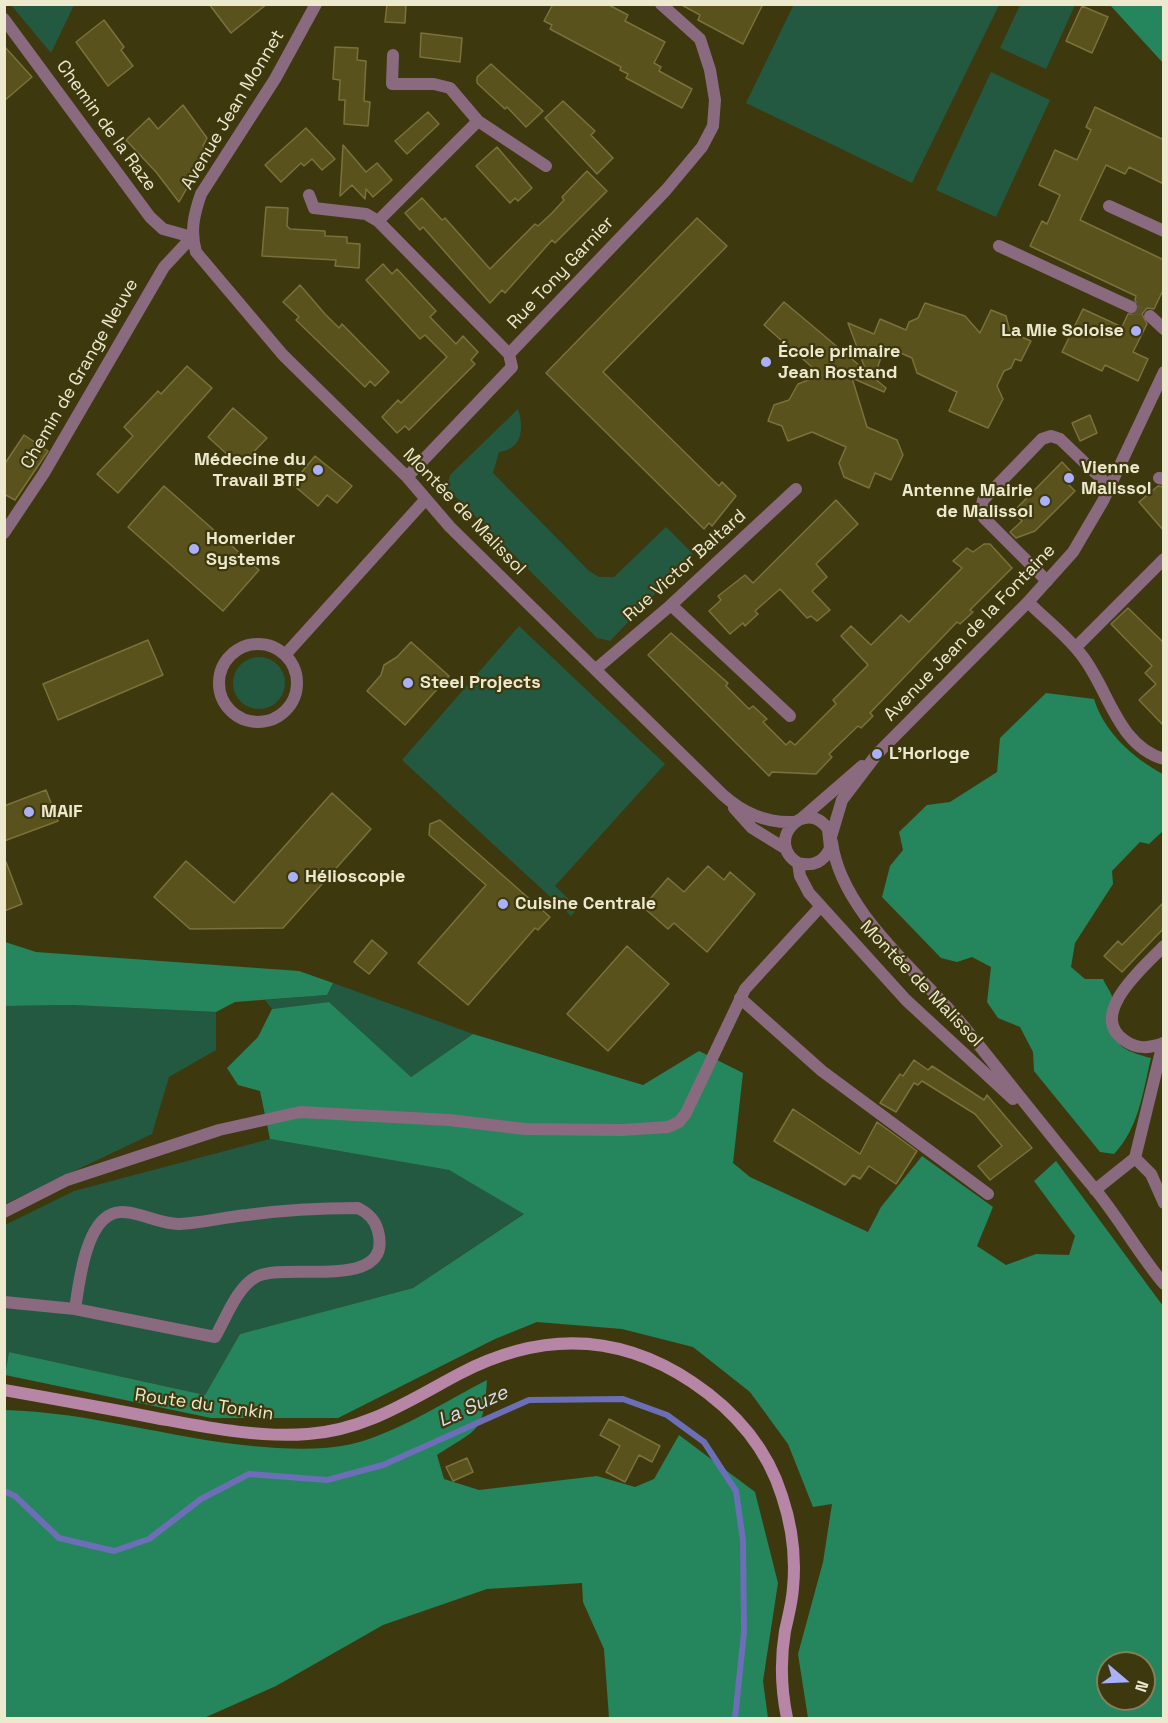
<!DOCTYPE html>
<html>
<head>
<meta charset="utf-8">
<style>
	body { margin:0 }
	#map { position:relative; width:1168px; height:1723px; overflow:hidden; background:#3e380e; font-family:"Space Grotesk",sans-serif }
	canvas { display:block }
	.frame { position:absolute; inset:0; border:6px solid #ede9ce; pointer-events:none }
	.north { position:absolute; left:1096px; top:1651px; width:60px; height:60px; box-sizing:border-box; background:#3e380e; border:2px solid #847f5b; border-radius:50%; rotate:109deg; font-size:16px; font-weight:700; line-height:24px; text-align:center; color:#ede9ce }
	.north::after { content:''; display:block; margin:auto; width:21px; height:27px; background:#aab0fb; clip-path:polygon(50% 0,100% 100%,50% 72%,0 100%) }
</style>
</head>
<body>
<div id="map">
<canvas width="1168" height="1723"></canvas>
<div class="frame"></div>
<div class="north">N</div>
</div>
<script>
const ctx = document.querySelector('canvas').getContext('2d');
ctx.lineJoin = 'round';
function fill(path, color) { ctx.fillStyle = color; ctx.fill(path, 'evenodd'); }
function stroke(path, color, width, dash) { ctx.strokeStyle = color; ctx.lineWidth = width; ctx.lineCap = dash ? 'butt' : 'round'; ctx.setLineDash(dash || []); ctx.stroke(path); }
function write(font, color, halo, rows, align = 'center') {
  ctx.font = font + ' "Space Grotesk",sans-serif'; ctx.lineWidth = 4.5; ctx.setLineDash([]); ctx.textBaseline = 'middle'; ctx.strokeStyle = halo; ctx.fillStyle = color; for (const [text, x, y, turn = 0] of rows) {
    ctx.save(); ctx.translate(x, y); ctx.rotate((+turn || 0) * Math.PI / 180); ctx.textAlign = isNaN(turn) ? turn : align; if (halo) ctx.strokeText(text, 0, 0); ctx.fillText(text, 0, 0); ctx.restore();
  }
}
fill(new Path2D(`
	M794 4 999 5 912 183 746 103Z
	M11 5H74L51 53Z
	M1020 5H1075L1046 69 1000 48Z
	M991 72 1050 100 996 217 936 190Z
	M518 409C524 427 523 449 499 452L493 473 589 571 599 577H614L666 527 693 554 610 641 597 638 450 491 447 486 450 475Z
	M519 626 665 764 555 886 578 908 571 916 402 760Z
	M233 683a26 26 0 1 1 52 0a26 26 0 1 1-52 0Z
	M333 983 473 1034 411 1077 329 1002 272 1009 265 1000 327 995Z
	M72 1005 216 1012V1050L169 1077 152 1134 5 1204V1006Z
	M270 1139 449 1170 525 1213 413 1288 240 1334 205 1395 9 1352 5 1375V1225L74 1191Z`), '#235940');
fill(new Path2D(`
	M1110 5H1163V63Z
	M1046 693 1094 699C1104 732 1133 758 1163 774V831L1149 844 1140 842 1112 871 1113 884 1075 943 1071 967 1085 979H1103C1106 986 1112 993 1113 1000 1119 1039 1105 1046 1151 1058 1143 1091 1139 1128 1114 1154L1100 1152 1034 1071 1033 1052 1020 1027 998 1018 987 1002 991 967 972 957 957 962 941 958 882 897 890 866 903 850 899 832 927 805 950 802 997 772 1000 738Z
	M5 942 36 952 299 971 333 983 327 995 235 1002 216 1012 72 1005 5 1006Z
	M329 1002 411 1077 473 1034 643 1085 699 1051 743 1073 733 1163 750 1177 868 1232 881 1207 922 1156 993 1207 977 1246 1006 1265 1036 1254 1069 1255 1075 1236 1034 1181 1056 1161 1163 1306V1718H808L798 1654 823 1562 832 1504 813 1507 788 1444 750 1392 693 1347 622 1329 537 1322 495 1339 338 1418H211L5 1375 9 1352 205 1395 240 1334 413 1288 524 1214 449 1170 270 1139 260 1091 238 1085 227 1068 258 1037 272 1009ZM1108 1663H1144V1699H1108Z
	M487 1380C483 1434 480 1427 437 1455L444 1479 479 1490 597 1476 635 1487 654 1479 679 1435 755 1492 778 1583 763 1681 768 1718H609L604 1649 583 1602 582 1583 487 1589 383 1625 276 1686 204 1718H5V1410C88 1412 169 1438 252 1446 284 1449 320 1451 352 1444 397 1433 446 1401 487 1380Z`), '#25855c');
stroke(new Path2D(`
	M4 1491 15 1496 59 1538 114 1551 149 1539 201 1499 249 1474 327 1480 383 1465 529 1400 623 1399 667 1415 704 1442 736 1491 743 1541 744 1632 735 1718`), '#6c6fb7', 6);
const building = new Path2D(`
	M209 4H267L231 33Z
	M387 4H406L405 23 385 22Z
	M553 4H607L628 15 625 21 665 42 654 63 661 67 659 71 692 89 682 108 626 78 628 74 620 70 621 67 550 29 552 25 544 21Z
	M680 4H763L743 44 698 20 700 15Z
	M1082 6 1108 17 1092 53 1066 41Z
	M104 20 124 47 121 50 133 66 108 86 76 42Z
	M421 33 462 38 460 62 420 57Z
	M4 46 32 77 4 101Z
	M335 47 358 48 357 60 366 61 364 101 370 102 368 126 344 124 345 100H339L340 80 333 79Z
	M491 64 543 111 526 127 507 107 505 109 477 83V77Z
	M563 101 595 131 591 135 613 158 597 174 545 118Z
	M183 105 207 138 203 146 208 151 179 202 156 172 126 140 149 118 158 129Z
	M1095 107 1164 140V184L1129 167 1125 174 1106 165 1080 220 1164 260V288L1154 309 1147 308 1142 314 1147 324 1133 352 1148 359 1138 381 1105 365 1102 371 1062 352 1083 309 1122 327 1128 314H1135L1139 310 1135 300 1136 296 1030 246 1042 221 1047 224 1060 195 1039 185 1055 150 1077 160 1091 130 1086 127Z
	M428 112 439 124 407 154 395 141Z
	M306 128 335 159 322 170 312 159 304 166 301 163 281 182 265 165Z
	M343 145 366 172 377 163 392 180 373 197 366 189 365 199 352 185 340 196Z
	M497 147 532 188 518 201 515 198 510 203 476 166Z
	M587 171 607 191 555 243 552 240 505 293 502 290 490 303 423 227 420 230 405 213 422 198 442 220 445 218 490 269 535 224 538 226 552 213 564 200 562 197Z
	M266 207 288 208 287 226 290 229 325 231V236L347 237V243L360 244 359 268 335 266 336 260 262 256Z
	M697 218 727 246 603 372 719 486 722 482 736 496 712 526 709 523 704 529 546 373Z
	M383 264 392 274 397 269 436 311 430 317 456 344 463 336 478 352 471 360 475 364 409 430 405 426 397 433 382 417 398 400 401 403 447 357 425 335 420 339 366 280Z
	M300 285 325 314 339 328 342 324 389 372 375 386 370 381 365 387 296 320 299 317 283 302Z
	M784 302 866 371 848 323 874 334 880 319 906 330 909 322 918 318 925 303 965 316 980 333 991 310 1006 316 1010 332 1031 341 1021 361 1015 359 1011 368 1004 371 997 386 1003 399 988 428 949 411 957 392 917 373 912 358 885 346 874 378 886 388 884 392 852 378 867 427 897 440 903 455 891 480 875 473 869 488 844 477 839 463 846 447 812 432 788 441 782 426 768 421 774 405 789 400 798 384 821 375 764 325Z
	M187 366 212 388 118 493 97 474 133 436 124 427 158 391 161 394Z
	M233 408 267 438 240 466 208 437Z
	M1090 415 1097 433 1080 441 1072 423Z
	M24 435 48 451 15 500 4 494V465Z
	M315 456 352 486 337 503 327 495 318 506 292 484Z
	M1062 462 1075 476 1067 483 1075 491 1035 531 1016 538 1010 532 1022 521 1013 512Z
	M164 486 259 570 223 611 128 527Z
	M1158 486 1164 487V531L1139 502Z
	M836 500 858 524 816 564 827 577 812 591 830 610 817 621 811 616 807 618 780 589 755 611 758 614 745 626 743 623 730 634 709 611 721 600 718 596 745 575 753 583Z
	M984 544H990L1012 568 970 610 973 612 960 624 957 622 870 713 873 716 861 728 858 726 829 754 832 757 816 774 772 772 769 776 648 655 671 633 728 683 726 686 749 709 753 706 767 719 763 722 786 745 790 741 795 745 836 704 833 700 868 665 841 636 851 626 871 645 901 615 909 622 962 568 953 561 967 548 973 552Z
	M1128 608 1164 643V726L1139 700 1156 684 1145 673 1152 666 1111 624Z
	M148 640 163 675 58 720 43 684Z
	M411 642 449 676 405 725 367 691 381 675 384 665 397 657Z
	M46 790 58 821 4 841V806Z
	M332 793 371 829 283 928 190 929 154 897 186 861 234 903Z
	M440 820 550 917 538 930 535 928 468 1005 418 963 486 885 429 835 430 824Z
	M6 862 22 904 4 911V863Z
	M708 866 724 880 730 872 755 894 707 952 674 923 668 929 643 907 668 878 684 892Z
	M1164 902V928L1122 972 1104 956 1118 941 1122 945Z
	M372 940 387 953 369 974 354 962Z
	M627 946 669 984 608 1051 567 1014Z
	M914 1060 928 1070 932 1066 984 1100 987 1095 1032 1148 990 1180 978 1166 1002 1146 975 1114 922 1081 918 1085 914 1083 896 1112 880 1103 900 1074 903 1076Z
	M793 1109 860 1154 877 1122 917 1151 896 1184 869 1166 860 1179 853 1175 845 1185 774 1141Z
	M609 1419 660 1446 652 1462 639 1455 625 1482 606 1472 620 1446 600 1435Z
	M467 1458 473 1472 453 1481 446 1467Z`);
fill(building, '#5a521c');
stroke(building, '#7a713c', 1.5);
stroke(new Path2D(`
	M1131 307 1150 316`), '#58532b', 12, [12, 6]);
stroke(new Path2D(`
	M1047 581 984 518 981 509 983 500 1042 439 1051 436 1060 439 1110 487
	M740 998 822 1071 988 1194
	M4 1302 75 1309 215 1337C226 1318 237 1287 256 1277 286 1261 394 1293 378 1231 375 1219 368 1213 358 1208 321 1208 283 1210 247 1215 225 1217 202 1223 179 1224 159 1225 129 1206 112 1214 85 1225 79 1284 75 1309`), '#896a7e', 12);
stroke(new Path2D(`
	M316 4 275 79 201 194C194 214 190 231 196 252L283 355 407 477 450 527 723 795C743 813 766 823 793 822
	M4 19 150 217 163 229 192 237
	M393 55 392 84H434L450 88 478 121 546 166
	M309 195 314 208 366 214 378 221 509 354
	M1109 206 1164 231
	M378 221 478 121
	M999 246 1131 307
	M1150 316 1164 329
	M407 477 512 367 509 354 666 190 702 147 713 126 715 100 710 70 700 39 661 4
	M1159 478 1164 479
	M4 533 44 473 164 267 192 237
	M1028 602C1046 620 1068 636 1083 657 1109 691 1118 746 1164 759
	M671 605 790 716
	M219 683a39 39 0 1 1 78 0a39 39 0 1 1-78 0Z
	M1076 647 1164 559
	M285 655 425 500
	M596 669 671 605 796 489
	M734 808 752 828 786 849
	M802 818 862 766
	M831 837 842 800 877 754 1028 602 1073 552 1103 501 1164 372
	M832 842C841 912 918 971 962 1024 1006 1079 1049 1134 1094 1188 1119 1218 1138 1253 1164 1284
	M798 863C813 867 824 862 830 848L828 829C805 796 764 842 798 863L800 876 809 893 906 1000 1013 1099
	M1164 946C1145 966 1087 1014 1124 1040 1137 1050 1150 1048 1164 1043
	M1135 1158 1151 1174 1164 1203
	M1095 1190 1135 1158 1163 1043
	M4 1212 67 1180 219 1130 300 1112 449 1120 525 1129 622 1130 668 1127 679 1122 686 1113 745 989 821 906`), '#896a7e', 12);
stroke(new Path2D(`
	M4 1390C55 1399 105 1408 156 1418 205 1427 258 1438 308 1434 366 1430 410 1400 459 1374 539 1332 617 1332 692 1382 734 1410 767 1448 782 1496 792 1526 796 1557 793 1588 792 1603 788 1617 785 1631 780 1661 781 1689 787 1718`), '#b785a6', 12);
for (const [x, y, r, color] of [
	[1136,331,6,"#aab0fb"],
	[766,362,6,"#aab0fb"],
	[318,470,6,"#aab0fb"],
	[1069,478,6,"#aab0fb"],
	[1045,501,6,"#aab0fb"],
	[194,549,6,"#aab0fb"],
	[408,683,6,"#aab0fb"],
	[877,754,6,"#aab0fb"],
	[29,812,6,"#aab0fb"],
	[293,877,6,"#aab0fb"],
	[503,904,6,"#aab0fb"]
]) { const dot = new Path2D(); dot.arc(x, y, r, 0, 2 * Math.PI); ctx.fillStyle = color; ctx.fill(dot); stroke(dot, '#3e380e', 2); }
write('18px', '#ede9ce', '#3e380e', [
	["Avenue Jean Monnet",233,110,-59],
	["Chemin de la Raze",106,126,54],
	["Rue Tony Garnier",561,273,-47],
	["Chemin de Grange Neuve",80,374,-60],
	["Montée de Malissol",464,512,46],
	["Rue Victor Baltard",685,566,-42],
	["Avenue Jean de la Fontaine",970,633,-46],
	["Montée de Malissol",921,984,46],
	["Route du Tonkin",204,1405,8]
]);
write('bold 18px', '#ede9ce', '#3e380e', [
	["La Mie Soloise",1124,331,"right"],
	["École primaire",778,352],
	["Jean Rostand",778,373],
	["Médecine du",306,460,"right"],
	["Travail BTP",306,481,"right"],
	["Vienne",1081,468],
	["Malissol",1081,489],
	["Antenne Mairie",1033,491,"right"],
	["de Malissol",1033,512,"right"],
	["Homerider",206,539],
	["Systems",206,560],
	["Steel Projects",420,683],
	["L'Horloge",889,754],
	["MAIF",41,812],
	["Hélioscopie",305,877],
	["Cuisine Centrale",515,904]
], 'left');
write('italic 20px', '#daddf1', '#3e380e', [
	["La Suze",473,1407,-24]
]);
</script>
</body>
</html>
